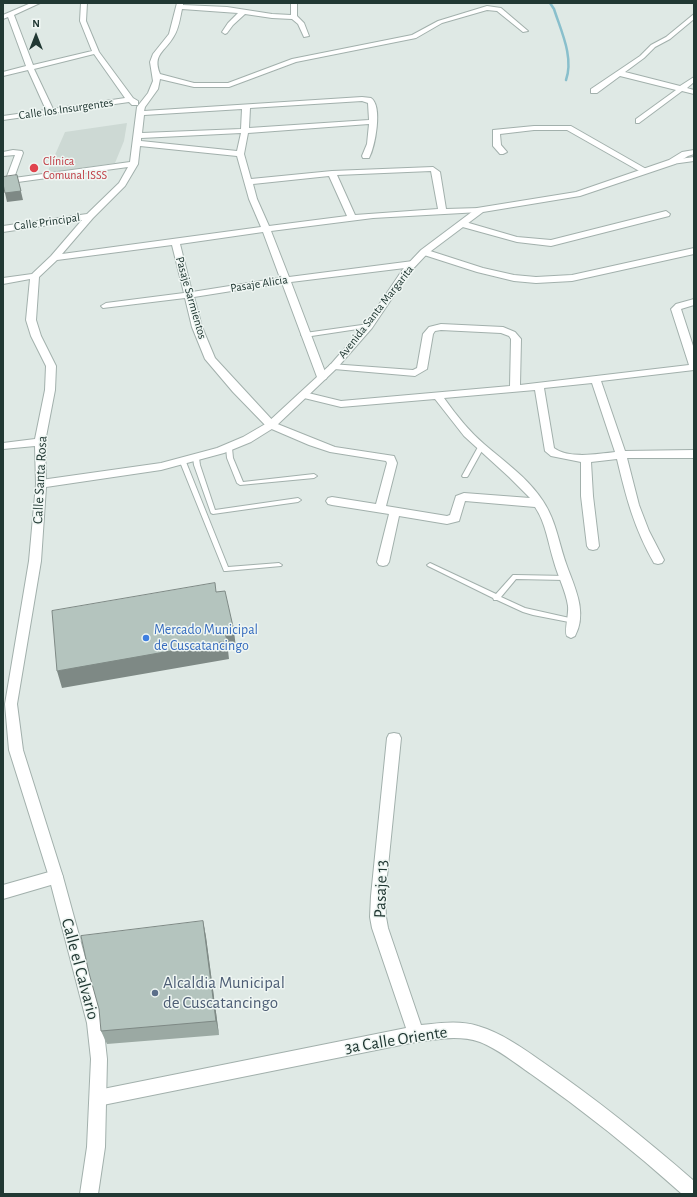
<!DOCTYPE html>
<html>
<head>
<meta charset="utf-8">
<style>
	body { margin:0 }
	#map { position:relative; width:697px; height:1197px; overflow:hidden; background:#dfe9e5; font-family:"Alegreya Sans",sans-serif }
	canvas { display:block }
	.frame { position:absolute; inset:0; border:4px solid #213833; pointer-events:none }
	.north { position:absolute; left:16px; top:16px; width:40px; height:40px; -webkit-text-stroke:3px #eff6f3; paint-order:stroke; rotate:0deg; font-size:11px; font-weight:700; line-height:16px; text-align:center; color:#213833 }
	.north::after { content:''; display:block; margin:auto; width:14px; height:18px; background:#213833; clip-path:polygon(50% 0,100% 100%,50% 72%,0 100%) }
</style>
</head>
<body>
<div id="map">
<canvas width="697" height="1197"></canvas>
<div class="frame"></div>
<div class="north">N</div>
</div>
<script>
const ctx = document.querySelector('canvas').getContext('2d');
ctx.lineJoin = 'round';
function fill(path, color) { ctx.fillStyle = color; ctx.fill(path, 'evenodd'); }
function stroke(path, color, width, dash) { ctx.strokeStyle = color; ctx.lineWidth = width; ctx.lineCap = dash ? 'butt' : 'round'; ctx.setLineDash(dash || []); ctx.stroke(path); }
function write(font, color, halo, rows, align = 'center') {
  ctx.font = font + ' "Alegreya Sans",sans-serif'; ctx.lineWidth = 3; ctx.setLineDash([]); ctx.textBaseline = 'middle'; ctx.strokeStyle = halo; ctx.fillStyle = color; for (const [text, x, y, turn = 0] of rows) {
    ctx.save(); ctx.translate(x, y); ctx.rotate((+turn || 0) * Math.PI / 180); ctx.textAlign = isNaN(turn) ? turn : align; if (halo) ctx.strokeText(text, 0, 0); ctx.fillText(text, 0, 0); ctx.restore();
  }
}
fill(new Path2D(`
	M127 123 124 141 115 163 47 173 65 132Z`), '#cdd9d4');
stroke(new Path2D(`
	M550 3 554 9C561 31 574 57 566 80`), '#89bfcc', 2.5);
const service = new Path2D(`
	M481 445 484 447 468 476 467 477H463L462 476 478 447Z
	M229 446 232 448 233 458 243 482 314 474 317 476 314 478 240 485 237 483 227 458 226 448Z
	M196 456 199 458 200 465 215 510 298 498 301 500 298 502 213 514 211 513 194 465 193 458Z
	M183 460 186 462 228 567 279 563 282 565 281 566 226 571H224L180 462Z
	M430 563 496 594 513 575H515L567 576 568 578 565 580 516 579 501 597 525 608 574 619H576L577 621 576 623H574L533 615 523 612 497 600H494L493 598 428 566 427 565Z`);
const pedestrian = new Path2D(`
	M369 324 371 325V327L305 337 301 335 305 333Z`);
const minor = new Path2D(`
	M31 3H40L14 15 33 65 92 51 80 21 81 3H87L86 21 99 52 133 98 138 101V105H132L129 102 3 120V116L46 110 28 70 3 76V72L26 66 8 17 3 19V15ZM94 54 125 98 53 109 34 69Z
	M177 3H183V5L227 7 272 14 291 15V3H297V16L304 23 309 36 304 37 298 24 292 19 272 18 245 14 233 25 227 33 225 34 222 32 228 23 238 13 182 9C180 18 179 28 174 36 165 52 152 54 160 74L194 83H228L292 59 412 35 438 21 487 6 501 8 528 31 523 32 497 11 487 10 442 23 416 38 296 62 229 87H194L160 79 158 89 145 107 144 111 362 97 371 98C383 106 375 147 369 158H363L362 156 367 144 369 124 248 133 244 154 251 179 332 171 433 167 440 172 446 209 480 208 484 210 480 212 373 218 271 231 289 277 413 261 417 264 413 267 291 282 327 377 326 379 322 380 317 377 282 283 194 297 202 327 215 358 275 423 335 447 394 456 397 463 386 506 447 516 450 515 456 496 464 493 530 498 509 477 464 436 435 399 341 407 300 397 299 395 300 393 304 392 341 401 510 386 511 339 509 336 501 333 441 330 435 331 433 334 427 369 415 376 334 369 331 368 329 366 331 364 413 370 417 368 423 334 429 327 441 324 503 327 515 332 521 339 520 385 689 365 671 309 676 304 694 299V305L681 309 694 349V370L601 381 625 451 694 450V458H627L639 505 649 531 664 560 662 563 658 564 654 563C634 528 626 497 617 459L591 462 593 496 599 546 597 549 593 550 589 549 587 546 581 496V462L551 456 545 451 535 390 444 398C456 415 469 431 484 444 505 462 528 478 543 501 557 522 559 546 568 569 576 590 587 614 575 636L571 638 567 636C564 631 569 615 568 606 566 591 558 577 554 562 548 543 546 523 535 507L465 501 459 521 447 524 399 516 389 562 387 565 383 566 379 565 377 562 389 514 332 505 328 504 326 501 328 498 332 497 376 504 387 463 386 461 330 452 309 445 267 427 233 392 205 359 192 327 185 298 103 308 101 306 106 303 184 293 172 245 57 260 39 277 36 320 41 336 56 366 55 390 45 442 46 484 45 487H37L36 484 35 446 3 449V443L35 439 45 390 46 366 31 336 26 320 30 279 3 284V278L32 274 51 256 82 220 3 232V226L87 214 119 183 128 167 3 184V180L6 179 15 155 3 156V152L13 150 22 151 23 153 14 178 130 162 137 107 148 93 153 81 150 62 153 54 169 34ZM362 101 368 103 369 120 249 128 250 108ZM242 109 241 129 142 133 144 115ZM241 133 237 151 141 141V138ZM140 146 237 156 249 199 261 227 62 254 93 218 125 186 138 164ZM431 171 438 209 355 215 337 175ZM329 176 347 216 269 226 257 199 253 184ZM263 232 280 278 192 292 180 244ZM592 383 615 452C598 454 568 459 554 448L544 388Z
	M694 14V19L670 39 655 47 644 58 625 72 680 86 694 77V82L687 88 694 90V94L682 91 639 123H636V119L676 90 620 76 597 93H591V89L640 56 651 45 666 37Z
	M534 126H571L648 170 647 172H641L567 130H534L500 134 501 145 507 152 503 154H500L493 146V130Z
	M694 157V161L672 164 668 162 672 160Z
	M666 211 670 214 669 216 551 246 517 242 459 226 458 224 462 221 517 237 551 240Z
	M694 248V254L572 281 536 283 514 281 477 272 421 254 420 252 424 249 483 268 514 275 536 277 572 275Z
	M394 733 399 734 401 738 385 896 386 917 388 928 421 1025C440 1023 460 1020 478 1026 502 1033 524 1049 544 1063 596 1099 646 1139 694 1181V1194H682C634 1151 584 1111 531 1074 515 1063 498 1049 480 1042 459 1035 437 1039 416 1042L98 1106 92 1104 90 1098 92 1092 98 1090 406 1028 372 928 370 917 371 896 387 738 389 734Z
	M56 870 61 872 63 877 61 882 3 899V885Z`);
const tertiary = new Path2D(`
	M694 150V154L688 156 675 164 580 196 483 212 427 254 409 273 372 328 337 368 275 427 251 442 224 453 161 470 46 487 41 561 17 704 23 750 63 877 103 1023 107 1059 105 1147 98 1194H80L87 1147 91 1059 87 1023 49 877 9 750 5 704 29 561 36 484 37 481 41 480 161 463 217 448 243 437 267 423 331 364 366 324 403 269 421 250 477 208 576 192 669 160 682 152Z`);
stroke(service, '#a2b0ac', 2);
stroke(pedestrian, '#a2b0ac', 2);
stroke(minor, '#a2b0ac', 2);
stroke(tertiary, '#a2b0ac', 2);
fill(service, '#fff');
fill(pedestrian, '#fff');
fill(minor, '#fff');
fill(tertiary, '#fff');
fill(new Path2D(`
	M203 921 206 937 219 1035 107 1044 101 1031Z`), '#9ba9a3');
fill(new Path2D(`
	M17 175 23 200 7 202 5 193Z
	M234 631 236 648 228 650 229 659 62 688 57 671Z
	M203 921 206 937 219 1035 216 1021Z`), '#7e8985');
const building = new Path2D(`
	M17 175 21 191 5 193 3 184V177Z
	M215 583 216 592 225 591 234 631 225 632 227 641 57 671 52 611Z
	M203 921 216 1021 101 1031 99 1009 89 973 81 936Z`);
fill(building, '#b4c4be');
stroke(building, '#7e8985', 1);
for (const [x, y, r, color] of [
	[34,168,5,"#e0444e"],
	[146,638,4,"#3f7fe0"],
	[155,993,4,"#5c6f8a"]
]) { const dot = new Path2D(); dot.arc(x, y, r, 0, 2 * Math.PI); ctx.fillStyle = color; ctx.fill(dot); stroke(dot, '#eff6f3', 1.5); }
write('12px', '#213833', '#eff6f3', [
	["Calle los Insurgentes",66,109,-8],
	["Calle Principal",47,222,-8],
	["Pasaje Alicia",259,284,-9],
	["Pasaje Sarmientos",191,298,74],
	["Avenida Santa Margarita",376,312,-52]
]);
write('12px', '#be3a42', '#eff6f3', [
	["Clínica",43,161],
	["Comunal ISSS",43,175]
], 'left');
write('14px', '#213833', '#eff6f3', [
	["Calle Santa Rosa",40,480,-87]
]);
write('14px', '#366cbe', '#eff6f3', [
	["Mercado Municipal",154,630],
	["de Cuscatancingo",154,646]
], 'left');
write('17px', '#213833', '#eff6f3', [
	["Pasaje 13",381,889,-88],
	["Calle el Calvario",80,969,75],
	["3a Calle Oriente",396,1040,-9]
]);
write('17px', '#4e5e75', '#eff6f3', [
	["Alcaldia Municipal",163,983],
	["de Cuscatancingo",163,1003]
], 'left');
</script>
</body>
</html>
